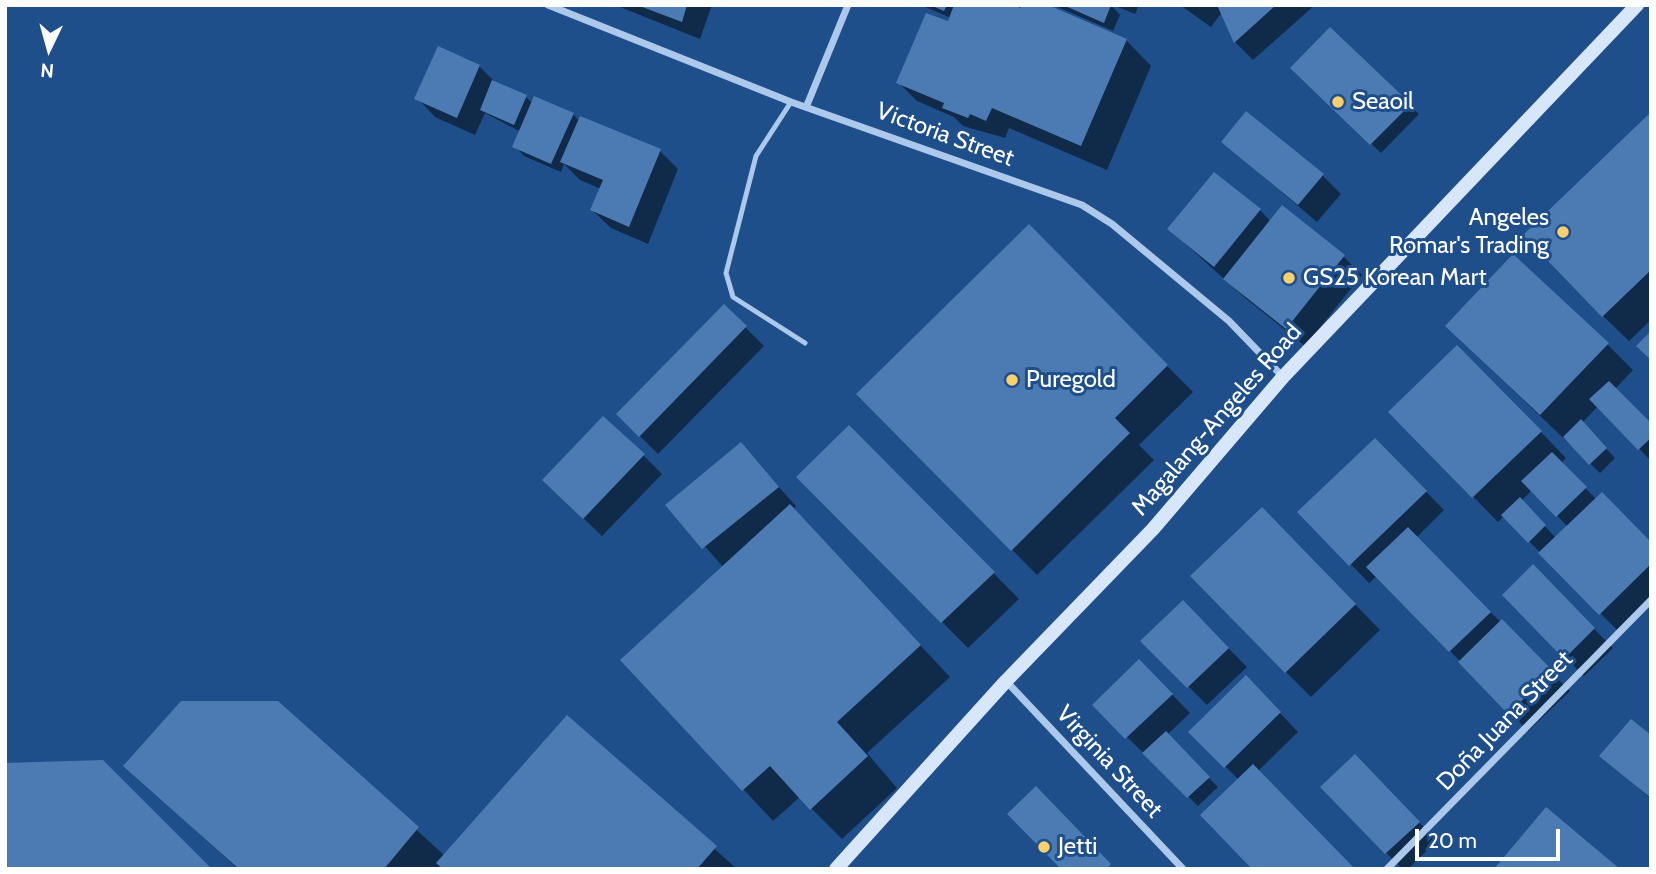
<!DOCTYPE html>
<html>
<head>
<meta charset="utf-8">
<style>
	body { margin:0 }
	#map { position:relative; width:1656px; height:874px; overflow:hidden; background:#1f4f8b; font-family:Cabin,sans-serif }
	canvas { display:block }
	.frame { position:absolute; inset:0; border:7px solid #fff; pointer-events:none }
	.north { position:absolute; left:14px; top:14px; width:70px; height:70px; -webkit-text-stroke:5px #1f4f8b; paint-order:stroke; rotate:185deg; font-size:19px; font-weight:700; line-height:28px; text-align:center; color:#fff }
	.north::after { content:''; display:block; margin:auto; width:24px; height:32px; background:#fff; clip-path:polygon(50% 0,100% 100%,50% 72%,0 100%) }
	.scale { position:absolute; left:1415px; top:829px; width:145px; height:32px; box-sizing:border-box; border:4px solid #fff; border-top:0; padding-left:9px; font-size:21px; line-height:24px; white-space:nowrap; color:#fff; -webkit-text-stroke:5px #1f4f8b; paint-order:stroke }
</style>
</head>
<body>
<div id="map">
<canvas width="1656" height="874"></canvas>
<div class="frame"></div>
<div class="north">N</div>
<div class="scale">20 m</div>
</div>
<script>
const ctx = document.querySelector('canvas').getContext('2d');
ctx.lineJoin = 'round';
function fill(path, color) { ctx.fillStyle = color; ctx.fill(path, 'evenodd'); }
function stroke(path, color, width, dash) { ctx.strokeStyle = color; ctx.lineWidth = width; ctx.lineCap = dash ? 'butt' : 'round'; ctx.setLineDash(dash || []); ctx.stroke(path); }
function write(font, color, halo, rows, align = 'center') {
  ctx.font = font + ' Cabin,sans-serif'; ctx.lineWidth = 6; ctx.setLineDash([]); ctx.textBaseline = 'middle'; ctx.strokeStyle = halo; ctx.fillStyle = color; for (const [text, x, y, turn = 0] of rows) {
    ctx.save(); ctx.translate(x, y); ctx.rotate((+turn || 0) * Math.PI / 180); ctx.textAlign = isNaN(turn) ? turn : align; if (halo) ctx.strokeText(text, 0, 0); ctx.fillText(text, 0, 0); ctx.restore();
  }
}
fill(new Path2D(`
	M615 5H712L700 39Z
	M921 5H1043L1126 40 1151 66 1107 170 1009 128 1005 138 963 126 954 117 917 101 899 83 951 18Z
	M1053 5H1111L1120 15 1113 31Z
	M1113 5H1139L1135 14Z
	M1180 5H1315L1253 60 1235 42 1222 12 1211 27Z
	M1330 30 1419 114 1381 153 1292 68Z
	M479 66 496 83 525 96 533 104 573 114 579 121 660 151 678 169 648 244 611 228 592 210 601 189 580 180 564 164 561 172 524 156 515 146 521 132 485 113 475 135 435 117 417 98Z
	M1651 115V320L1629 341 1603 316Z
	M1223 142 1322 175 1341 194 1317 222Z
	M1260 210 1271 222 1344 257 1362 275 1305 346 1244 297 1169 229Z
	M1029 227 1193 392 1139 445 1154 460 1037 575 858 394Z
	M724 306 764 346 658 454 618 414Z
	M1607 344 1633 370 1615 389 1651 425V461L1598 406 1582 423 1615 458 1600 473 1473 352Z
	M1483 372 1566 458 1561 463 1596 499 1651 544V600L1619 632 1504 516 1498 522 1390 412ZM1532 490 1568 527 1556 538 1521 501Z
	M849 427 1019 599 968 648 798 477Z
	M1375 440 1444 510 1416 538 1570 691 1528 731 1377 576 1369 583 1300 512Z
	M741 445 796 506 793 509 950 677 867 753 897 788 842 839 800 797 773 821 623 660 724 568 668 505Z
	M643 455 662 474 602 536 562 498Z
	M1288 535 1380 630 1311 697 1286 672Z
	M1533 567 1613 648 1584 676 1505 595Z
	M1183 602 1247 667 1207 705 1143 641Z
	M1157 679 1190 713 1167 735 1218 787 1198 806 1094 705Z
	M1264 696 1298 732 1258 771 1239 780 1191 732Z
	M277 702 445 856 568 717 737 869H445L442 866 440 869H238L126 766Z
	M1651 738V799L1602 755Z
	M1373 775 1437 841 1408 869H1402L1323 787Z`), '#0007');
fill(new Path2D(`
	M637 5H687L682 22Z
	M930 5H947L944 11Z
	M954 5H1016L1020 8 1021 5H1048L1127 39 1081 146 992 108 986 121 970 114 968 118 942 108 944 103 896 83 926 13 948 21Z
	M1063 5H1111L1104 23Z
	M1217 5H1276L1234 43Z
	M1330 27 1411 104 1370 145 1290 68Z
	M438 46 480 65 457 118 414 99Z
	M492 80 527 95 514 125 480 110Z
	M534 96 574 113 551 164 512 147Z
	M1246 111 1324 174 1298 205 1221 142Z
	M1651 112V270L1602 317 1523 235Z
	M580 116 661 149 629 227 590 210 603 180 560 162Z
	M1214 172 1261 209 1214 267 1167 229Z
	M1282 205 1345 255 1286 329 1223 279Z
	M1029 224 1168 365 1115 418 1130 433 1011 551 856 394Z
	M1513 254 1609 343 1540 415 1445 326Z
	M724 304 747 326 639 437 616 414Z
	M1651 331V360L1636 346Z
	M1457 345 1542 431 1472 498 1388 412Z
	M1609 381 1651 423V438L1638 450 1589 399Z
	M603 416 645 454 583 519 542 480Z
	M1581 419 1607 448 1589 465 1563 437Z
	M849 425 995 572 941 623 796 477Z
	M1375 438 1427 491 1349 566 1297 512Z
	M741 442 779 487 702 549 665 505Z
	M1552 452 1587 487 1556 517 1521 481Z
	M1602 492 1651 542V564L1599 615 1538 553Z
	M1520 497 1546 525 1528 543 1501 515Z
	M790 504 921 645 837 722 868 756 810 810 770 766 742 791 620 660Z
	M1262 507 1356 604 1285 673 1190 576Z
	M1408 527 1491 612 1449 652 1366 567Z
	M1533 564 1595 628 1564 659 1502 595Z
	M1183 600 1229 648 1187 688 1140 641Z
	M1502 619 1553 671 1508 714 1458 662Z
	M1139 659 1173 694 1125 739 1092 705Z
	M1246 675 1281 712 1224 768 1188 732Z
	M181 701H278L419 827 384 869H239L123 766Z
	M567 715 717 846 697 869H443L436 863Z
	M1631 719 1651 735V798L1599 756Z
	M1166 731 1210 777 1187 798 1142 753Z
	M1355 754 1420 822 1385 854 1320 787Z
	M103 760 212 869H5V763Z
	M1253 764 1355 869H1252L1200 815Z
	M1036 786 1111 864 1107 869H1061L1007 814Z
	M1546 807 1620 869H1494Z`), '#4c7bb4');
stroke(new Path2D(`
	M791 102 756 156 726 273 733 297 805 343`), '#acc9eb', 5);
stroke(new Path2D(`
	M548 5 791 102 1082 205 1112 224 1229 321 1283 377
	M807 105 848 5
	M1006 681 1183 869
	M1387 869 1651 600`), '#acc9eb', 7);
stroke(new Path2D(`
	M836 869 1006 681 1153 529 1283 377 1637 5`), '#d8e6f9', 14);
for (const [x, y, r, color] of [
	[1338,102,7,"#f9d06c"],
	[1563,232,7,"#f9d06c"],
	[1289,278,7,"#f9d06c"],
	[1012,380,7,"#f9d06c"],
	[1044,847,7,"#f9d06c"]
]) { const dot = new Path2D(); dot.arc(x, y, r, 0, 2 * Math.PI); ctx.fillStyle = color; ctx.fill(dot); stroke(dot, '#1f4f8b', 2.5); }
write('24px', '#fff', '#1f4f8b', [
	["Seaoil",1352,102],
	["Angeles",1549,218,"right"],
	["Romar's Trading",1549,246,"right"],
	["GS25 Korean Mart",1303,278],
	["Puregold",1026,380],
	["Jetti",1058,847]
], 'left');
write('24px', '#fff', '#1f4f8b', [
	["Victoria Street",945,135,20],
	["Magalang-Angeles Road",1217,420,-49],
	["Doña Juana Street",1505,721,-46],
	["Virginia Street",1109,762,47]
]);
</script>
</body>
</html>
